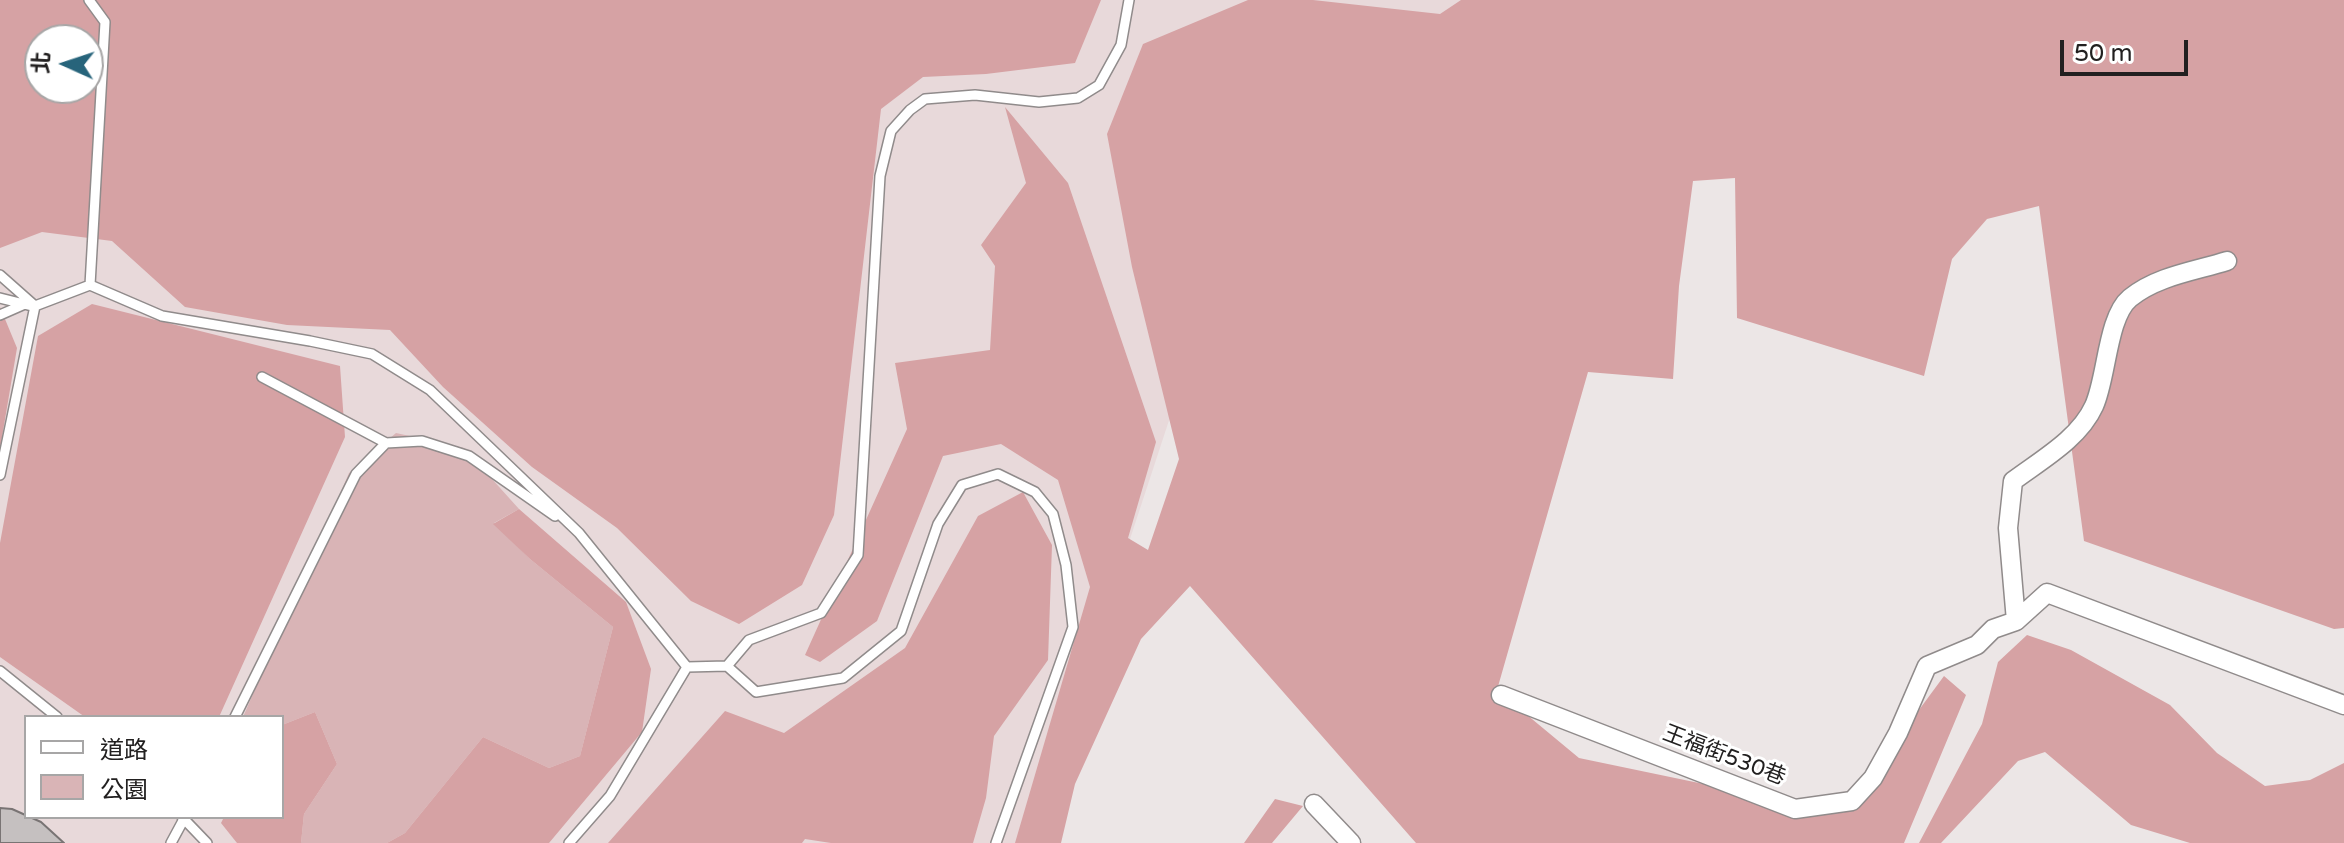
<!DOCTYPE html>
<html>
<head>
<meta charset="utf-8">
<style>
	body { margin:0 }
	#map { position:relative; width:2344px; height:843px; overflow:hidden; background:#ece6e6; font-family:"Varela Round","Noto Sans TC",sans-serif }
	canvas { display:block }
	.legend { position:absolute; left:24px; top:715px; width:260px; height:104px; box-sizing:border-box; background:#fff; border:2px solid #a7a6a6; margin:0; padding:10px 14px; list-style:none; font-size:24px; color:#222020 }
	.legend li { display:flex; align-items:center; gap:16px; height:40px }
	.legend b { width:40px; border:2px solid #a7a6a6 }
	.north { position:absolute; left:24px; top:24px; width:80px; height:80px; box-sizing:border-box; background:#fff; border:2px solid #a7a6a6; border-radius:50%; rotate:273deg; font-size:22px; font-weight:700; line-height:32px; text-align:center; color:#222020 }
	.north::after { content:''; display:block; margin:auto; width:28px; height:36px; background:#27647b; clip-path:polygon(50% 0,100% 100%,50% 72%,0 100%) }
	.scale { position:absolute; left:2060px; top:40px; width:128px; height:36px; box-sizing:border-box; border:4px solid #222020; border-top:0; padding-left:10px; font-size:24px; line-height:28px; white-space:nowrap; color:#222020; -webkit-text-stroke:6px #fff; paint-order:stroke }
</style>
</head>
<body>
<div id="map">
<canvas width="2344" height="843"></canvas>
<ul class="legend">
<li><b style="height:10px;background:#fff"></b>道路</li>
<li><b style="height:22px;background:#d9b4b6"></b>公園</li>
</ul>
<div class="north">北</div>
<div class="scale">50 m</div>
</div>
<script>
const ctx = document.querySelector('canvas').getContext('2d');
ctx.lineJoin = 'round';
function fill(path, color) { ctx.fillStyle = color; ctx.fill(path, 'evenodd'); }
function stroke(path, color, width, dash) { ctx.strokeStyle = color; ctx.lineWidth = width; ctx.lineCap = dash ? 'butt' : 'round'; ctx.setLineDash(dash || []); ctx.stroke(path); }
function write(font, color, halo, rows, align = 'center') {
  ctx.font = font + ' "Varela Round","Noto Sans TC",sans-serif'; ctx.lineWidth = 6; ctx.setLineDash([]); ctx.textBaseline = 'middle'; ctx.strokeStyle = halo; ctx.fillStyle = color; for (const [text, x, y, turn = 0] of rows) {
    ctx.save(); ctx.translate(x, y); ctx.rotate((+turn || 0) * Math.PI / 180); ctx.textAlign = isNaN(turn) ? turn : align; if (halo) ctx.strokeText(text, 0, 0); ctx.fillText(text, 0, 0); ctx.restore();
  }
}
fill(new Path2D(`
	M802 0H1603L1229 238 1030 843H0V195ZM26 717H282V817H26Z`), '#e8d9da');
fill(new Path2D(`
	M396 433 464 448 519 509 494 523 530 559 613 627 580 756 549 768 483 737 405 833 387 843H301L304 814 337 764 315 712 282 725V717H243L349 473Z`), '#d9b4b6');
fill(new Path2D(`
	M0 0H1101L1075 63 986 74 923 77 881 109 834 515 802 585 739 624 691 601 617 528 532 467 443 387 390 330 287 325 185 307 112 241 42 232 0 248ZM40 40H88V88H40Z
	M1248 0H1313L1440 14 1461 0H2344V628L2334 629 2084 541 2039 206 1987 219 1952 259 1924 376 1737 318 1735 178 1693 181 1679 286 1673 379 1588 372 1497 690 1579 758 1843 813 1944 676 1966 695 1904 843H1416L1190 586 1141 639 1075 784 1061 843H1015L1090 587 1058 480 1001 444 943 456 877 621 820 662 805 655 907 429 895 363 990 350 995 266 981 245 1026 183 1005 107 1068 183 1156 442 1128 538 1148 550 1179 459 1132 267 1107 134 1143 44Z
	M92 304 340 366 345 437 219 717H85L0 657V543L38 336Z
	M0 307 17 348 0 449Z
	M1023 492 1052 545 1048 660 994 736 986 798 973 843H831L805 839 802 843H608L725 711 784 733 905 648 978 516Z
	M519 509 626 602 651 669 642 732 549 843H387L405 833 483 737 549 768 580 756 613 627 530 559 493 524Z
	M2027 635 2071 650 2170 705 2217 753 2265 786 2310 780 2344 763V843H2190L2131 825 2045 752 2018 761 1941 843H1919L1982 724 1998 662Z
	M315 712 337 764 304 814 301 843H237L221 823 224 817H282V725Z
	M1275 799 1303 806 1272 843H1244Z`), '#d6a2a4');
const building = new Path2D(`
	M0 808 12 809 41 822 64 843H0Z`);
fill(building, '#c5c0c0');
stroke(building, '#797474', 2);
const lane = new Path2D(`
	M89 0 105 22 90 285
	M0 275 35 306
	M0 298 32 306
	M0 315 25 304
	M262 377 386 443
	M0 475 35 306 90 285 162 316 310 341 372 354 430 390 579 533 687 667
	M727 666 749 640 821 613 858 555 880 176 891 131 910 110 925 99 975 95 1039 102 1078 98 1099 85 1121 45 1129 0
	M0 671 57 717
	M235 717 356 474 386 443 422 441 469 456 555 516
	M182 817 207 843
	M171 843 185 817
	M569 843 610 796 687 667 727 666 756 692 843 678 901 631 938 524 962 485 998 474 1035 492 1053 514 1066 565 1073 627 996 843`);
const street = new Path2D(`
	M2016 621 2008 528 2013 481C2041 460 2079 439 2094 406 2107 378 2107 317 2130 298 2157 276 2195 271 2227 261
	M1501 695 1795 809 1852 801 1873 778 1898 733 1927 666 1977 645 1993 629 2016 621 2047 593 2344 705
	M1314 804 1351 843`);
stroke(lane, '#908b8b', 12);
stroke(street, '#908b8b', 21);
stroke(lane, '#fff', 9);
stroke(street, '#fff', 18);
write('22px', '#222020', '#fff', [
	["王福街530巷",1724,756,21]
]);
</script>
</body>
</html>
